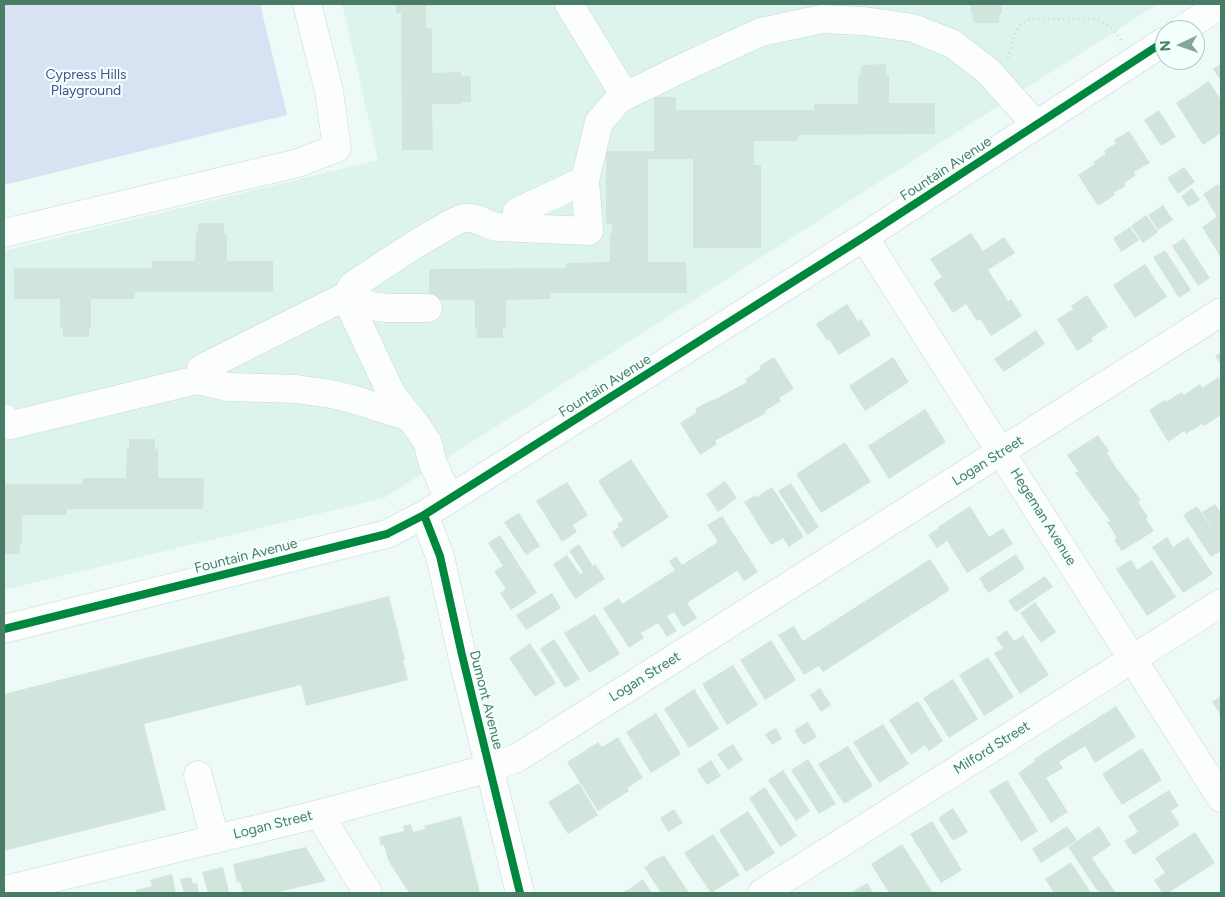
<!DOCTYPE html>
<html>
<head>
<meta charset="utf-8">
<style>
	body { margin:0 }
	#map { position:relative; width:1225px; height:897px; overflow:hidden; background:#eefaf7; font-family:Figtree,sans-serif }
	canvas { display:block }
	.frame { position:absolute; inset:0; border:5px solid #497c64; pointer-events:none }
	.north { position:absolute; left:1155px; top:20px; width:50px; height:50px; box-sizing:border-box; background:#f2fffc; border:1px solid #aecbbf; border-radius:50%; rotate:267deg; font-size:14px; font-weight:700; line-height:20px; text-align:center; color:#497c64 }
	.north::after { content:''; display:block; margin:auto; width:18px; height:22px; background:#83a897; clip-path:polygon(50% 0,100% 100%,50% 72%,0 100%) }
</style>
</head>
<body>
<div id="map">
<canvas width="1225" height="897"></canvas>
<div class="frame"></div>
<div class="north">N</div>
</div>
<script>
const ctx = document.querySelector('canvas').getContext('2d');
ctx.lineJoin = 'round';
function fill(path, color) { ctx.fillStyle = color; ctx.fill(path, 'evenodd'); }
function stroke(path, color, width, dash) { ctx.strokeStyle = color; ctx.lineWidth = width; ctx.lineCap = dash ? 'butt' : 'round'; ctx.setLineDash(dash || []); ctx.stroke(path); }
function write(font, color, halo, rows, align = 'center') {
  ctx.font = font + ' Figtree,sans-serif'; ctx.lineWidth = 4.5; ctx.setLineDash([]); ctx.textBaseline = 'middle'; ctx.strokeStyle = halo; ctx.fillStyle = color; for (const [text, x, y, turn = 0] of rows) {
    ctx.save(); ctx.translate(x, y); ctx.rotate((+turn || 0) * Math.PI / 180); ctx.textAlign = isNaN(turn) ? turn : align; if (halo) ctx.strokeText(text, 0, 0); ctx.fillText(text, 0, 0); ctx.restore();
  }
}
fill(new Path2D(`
	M342 4H1158L384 498 4 590V251L378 160Z`), '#ddf4ee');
fill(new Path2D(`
	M4 4H260L287 115 4 185Z`), '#d8e2f2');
fill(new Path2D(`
	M396 4H437V5L426 6V28H432V73L461 72V76H471V102H462L461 104H432L433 150H402L401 13H396Z
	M971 4H1002V14H999V23H973V14H971Z
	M1221 63V81L1213 69Z
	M886 64V75H889V103H935V134L798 135 797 141H754V165H761V248H693V159H648V262H686L687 293H550V299L506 300V329L503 328V338H477V329H475V300H429V269L566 268V263L610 262V234L612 233V224H606V151H654V97H676V110H814V104H858V75H861V65Z
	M1209 81 1221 100V133L1203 145 1176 103Z
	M1159 110 1176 137 1161 146 1144 120Z
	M1129 131 1150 163 1134 172 1136 175 1124 183 1126 186 1113 193 1115 195 1098 206 1078 175 1095 164 1093 162 1106 154 1104 151 1116 143 1114 140Z
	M1184 167 1195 182 1178 194 1167 178Z
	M1218 184 1221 189V258L1202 227 1217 217 1203 194Z
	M1192 188 1200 200 1188 207 1181 196Z
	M1163 205 1173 220 1158 230 1148 215Z
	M1146 215 1158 232 1143 243 1131 226Z
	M198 223H224V233H227V261H273V292H135V299H91V328H89V337H63V328H60V299H14V268H152V261H195L196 233H198Z
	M1130 227 1139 240 1121 252 1113 238Z
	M971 233 983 251 1004 237 1015 253 988 270 1008 301 1011 299 1022 316 991 336 980 319 977 321 966 304 953 313 933 283 942 277 930 259Z
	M1184 238 1210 278 1198 286 1172 246Z
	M1165 250 1191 290 1179 298 1153 257Z
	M1145 264 1167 297 1135 318 1113 285Z
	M1087 295 1108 327 1091 338 1093 341 1077 351 1057 319 1073 309 1071 306Z
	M847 304 858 321 861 319 871 335 839 355 829 339 827 341 816 324Z
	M1036 330 1045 344 1004 372 994 359Z
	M1221 352V365L1215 356Z
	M774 357 794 389 779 398 781 401 765 411 766 413 715 441 717 444 700 455 680 423 697 412 695 409 711 400 712 401 747 382 745 379 761 369 759 366Z
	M893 357 909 382 865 411 849 386Z
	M1218 377 1221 382V415L1204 426 1202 424 1186 434 1184 431 1168 442 1149 410 1165 400 1166 402 1182 392 1184 395 1200 384 1202 388Z
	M925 409 946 442 889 479 868 446Z
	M1098 435 1109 451 1107 453 1117 469 1141 500 1138 502 1148 517 1146 519 1154 531 1122 551 1114 540 1117 538 1107 522 1110 521 1075 473 1078 471 1067 455Z
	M129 439H155V449H158V478H204L203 509H67V515H22V544H20V554H4V484H83V478H126L127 449H129Z
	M845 442 871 482 821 513 796 474Z
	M631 459 669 517 622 548 612 532 619 527 617 524 623 520 598 481Z
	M725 481 737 498 718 512 706 494Z
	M567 482 588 515 573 525 577 532 562 542 536 501Z
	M791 483 819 527 807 535 778 491Z
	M772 487 804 537 789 547 783 538 771 545 744 502 756 495 757 497Z
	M1215 504 1221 513V551L1211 557 1183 515 1197 506 1217 536 1202 512Z
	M970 506 989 537 1003 528 1013 544 967 573 947 541 937 548 928 535 939 528 938 527Z
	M519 513 540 546 526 555 504 522Z
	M722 516 758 572 744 581 737 571 687 603 697 618 683 627 674 612 667 616 677 631 667 637 658 623 641 633 644 638 629 648 603 608 619 598 622 604 675 570 669 561 676 556 682 565 718 542 707 525Z
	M500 535 537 593 511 610 500 593 506 589 494 571 503 566 488 543Z
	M1167 537 1173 547 1188 537 1213 574 1183 593 1152 547Z
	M579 544 593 566 595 564 605 579 575 599 553 564 567 555 580 574 583 572 569 551Z
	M1016 554 1025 569 988 593 979 578Z
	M930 559 950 590 823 672 819 666 804 675 778 635 794 626 803 641Z
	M1131 560 1137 570 1152 560 1176 597 1147 616 1116 569Z
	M1045 576 1053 587 1016 612 1008 601Z
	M552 593 561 608 526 630 516 615Z
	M389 596 405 660H403L408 680 306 706 301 685 144 724 166 810 4 851V694Z
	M1035 602 1056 632 1041 643 1020 613Z
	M595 614 620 654 589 673 564 633Z
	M1007 630 1014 641 1023 635 1049 675 1020 694 994 653 1003 648 996 638Z
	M554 639 580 679 565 688 540 649Z
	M771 640 796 680 765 700 740 660Z
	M530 643 556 683 535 697 509 658Z
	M988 657 1014 697 984 716 959 675Z
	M733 665 758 705 727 725 702 684Z
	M953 679 978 719 949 738 923 698Z
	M820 688 831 705 821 712 810 695Z
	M694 689 719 729 689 748 664 709Z
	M1221 696V716L1212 702Z
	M918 701 943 741 929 751 925 745 911 755 889 720Z
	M1116 706 1136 737 1095 763 1085 746 1059 762 1063 768 1046 778 1068 812 1051 823 1018 773 1035 761 1034 759Z
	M656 713 681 754 651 773 626 732Z
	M808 722 817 737 803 745 794 730Z
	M883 724 909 764 879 783 853 742Z
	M776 728 782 739 772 745 765 734Z
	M618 737 643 778 627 788 629 791 598 811 567 762 598 742 602 747Z
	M733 744 743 760 728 770 717 754Z
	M848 746 873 786 844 804 818 764Z
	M1142 748 1162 780 1122 805 1102 774Z
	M808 759 836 804 819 814 791 770Z
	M711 760 721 776 707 785 697 770Z
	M783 770 810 811 796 821 768 780Z
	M1007 780 1038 831 1021 842 989 791Z
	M579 783 598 815 568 834 548 802Z
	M765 787 797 836 780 847 749 798Z
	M1169 790 1179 806 1171 811 1180 825 1134 855 1124 841 1138 832 1128 816Z
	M953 808 968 832 953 841 938 818Z
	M674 809 683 823 668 832 660 818Z
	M748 811 775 853 746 872 719 830Z
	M461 816 480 893H409L388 860 384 845 381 846 379 837 404 831 403 826 411 824 413 832 425 829 424 826Z
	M932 821 962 870 941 883 910 834Z
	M1067 826 1077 840 1041 863 1032 849Z
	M1099 826 1111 845 1092 858 1116 893H1099L1068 847Z
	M1195 832 1215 863 1168 893H1162L1154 880 1165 873 1155 858Z
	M713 834 740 875 711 893 684 853Z
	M902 844 933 893H889L871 864Z
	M306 847 326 881 274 893H243L240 882 237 883 233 864Z
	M664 855 689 893H661L644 867 650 864 649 863Z
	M1071 862 1091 893H1054L1045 879Z
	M223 867 229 892 208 893 202 872Z
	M172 874 176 893H137L136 890 152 886 150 880Z
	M191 877 193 884 197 883 199 893H184L180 879Z
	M643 879 652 893H622L629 889Z
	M867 883 874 893H850Z`), '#d2e5dd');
const minor = new Path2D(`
	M569 4 625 96
	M1182 30 1221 4
	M517 212 585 180
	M4 233 298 163 337 148 329 91 307 4
	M864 237 1221 798
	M197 380 228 387 296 389 331 394 352 399 409 417
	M4 418 11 425 197 380 201 369 348 295 371 306 386 308H428
	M449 499 432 461 428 443 416 425 392 395 350 306 348 295 352 286C381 267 409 247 440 230 447 226 456 220 464 218 477 216 486 225 497 227L589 231 585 180 599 122 619 99 693 63 761 32 822 19 864 21 913 28 953 44 988 71 1036 125
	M424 515 440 556 462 655 520 893
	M4 629 387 534 424 515 864 237 1165 41
	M198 775 215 839
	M319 814 368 893
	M4 890 319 814 490 768 517 758 1221 312
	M762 893 1221 603`);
stroke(minor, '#c9d8d2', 29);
stroke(new Path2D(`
	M1008 58C1013 43 1014 23 1031 19H1095C1107 23 1115 31 1122 41`), '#ccdad4', 3, [1, 4]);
stroke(minor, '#fcfefe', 28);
stroke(new Path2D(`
	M424 515 440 556 462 655 520 893
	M4 629 387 534 424 515 864 237 1165 41`), '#00873e', 8);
write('14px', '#454e90', '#f2fffc', [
	["Cypress Hills",86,75],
	["Playground",86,91]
]);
write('14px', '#497c64', '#f2fffc', [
	["Fountain Avenue",946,169,-33],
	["Fountain Avenue",605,386,-32],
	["Logan Street",988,461,-32],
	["Hegeman Avenue",1043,517,58],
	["Fountain Avenue",246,556,-14],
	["Logan Street",645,677,-32],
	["Dumont Avenue",486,700,76],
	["Milford Street",992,748,-32],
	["Logan Street",273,825,-14]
]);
</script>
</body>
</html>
